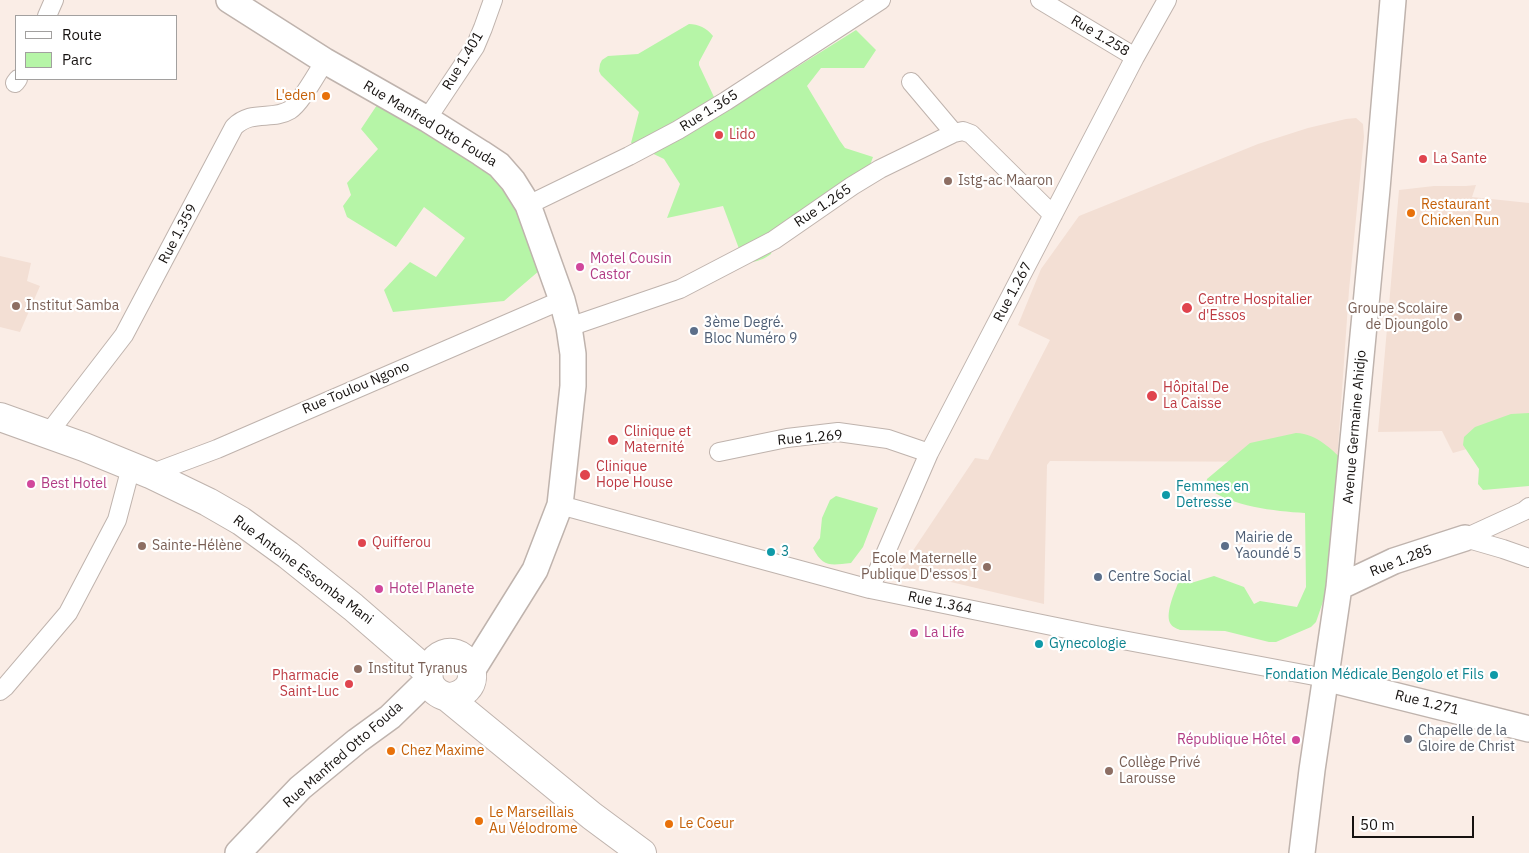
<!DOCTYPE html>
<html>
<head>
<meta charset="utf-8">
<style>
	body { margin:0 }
	#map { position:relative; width:1529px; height:853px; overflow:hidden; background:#faede6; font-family:"IBM Plex Sans",sans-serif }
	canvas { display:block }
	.legend { position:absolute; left:15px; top:15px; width:162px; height:65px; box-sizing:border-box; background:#fff; border:1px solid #a2a09f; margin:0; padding:6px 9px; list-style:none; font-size:15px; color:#161210 }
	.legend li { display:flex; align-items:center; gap:10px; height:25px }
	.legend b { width:25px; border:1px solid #a2a09f }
	.scale { position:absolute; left:1352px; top:816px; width:122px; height:22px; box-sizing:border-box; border:2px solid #161210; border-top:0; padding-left:6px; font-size:15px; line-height:18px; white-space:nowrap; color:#161210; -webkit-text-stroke:4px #fff; paint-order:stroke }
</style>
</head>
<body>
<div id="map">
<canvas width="1529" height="853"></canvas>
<ul class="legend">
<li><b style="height:6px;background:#fff"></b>Route</li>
<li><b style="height:14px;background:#b6f5a7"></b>Parc</li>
</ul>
<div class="scale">50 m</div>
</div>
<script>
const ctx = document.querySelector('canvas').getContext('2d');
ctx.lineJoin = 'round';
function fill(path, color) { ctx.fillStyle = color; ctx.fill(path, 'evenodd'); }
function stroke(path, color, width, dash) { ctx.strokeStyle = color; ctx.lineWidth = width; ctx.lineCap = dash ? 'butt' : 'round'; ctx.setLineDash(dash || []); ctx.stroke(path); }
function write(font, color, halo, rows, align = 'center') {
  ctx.font = font + ' "IBM Plex Sans",sans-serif'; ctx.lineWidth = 4.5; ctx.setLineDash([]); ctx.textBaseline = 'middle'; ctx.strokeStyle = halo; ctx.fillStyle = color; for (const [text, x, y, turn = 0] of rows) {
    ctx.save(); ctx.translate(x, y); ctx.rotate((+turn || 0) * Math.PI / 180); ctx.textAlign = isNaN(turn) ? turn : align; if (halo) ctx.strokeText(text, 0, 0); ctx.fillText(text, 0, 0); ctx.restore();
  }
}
fill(new Path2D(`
	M1356 118 1363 124 1364 137 1349 290 1337 462 1050 461 1047 465 1044 604 900 570 975 458 988 460 1050 340 1018 325 1041 269 1079 216 1258 144 1308 128 1346 119Z
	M1476 185 1472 197 1529 203V431L1453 453 1442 431 1378 432 1399 190 1434 186H1466Z
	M0 256 31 263 27 281 40 286 20 332 0 327Z`), '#f3dfd4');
fill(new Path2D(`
	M689 24C698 24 707 28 713 36L699 62V65L714 97 733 107 856 30 876 50 864 68H821L807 86 840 141 845 148 873 157 870 165 819 220 777 232 774 240 771 254C763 260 754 263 744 262L723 206 667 218 680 184 664 159 631 143 639 112 601 75 599 71 600 64 602 60 608 56 638 54Z
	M379 102 491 165 516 198 540 270 504 301 393 312 384 290 410 262 436 277 465 238 424 207 396 247 347 217 343 206 351 195 347 183 378 149 361 129Z
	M1529 413V486L1483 490 1478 484 1479 469 1463 445 1464 437 1475 427 1511 414Z
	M1296 433C1318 434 1332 450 1347 464L1344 483 1334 503 1329 584 1316 622 1311 627 1276 642H1269L1225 631 1180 630C1176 628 1172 627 1170 623 1165 612 1176 589 1180 578L1188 576 1191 583 1214 576 1244 587 1254 604 1260 601 1297 607 1306 587 1305 513C1274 511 1232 507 1206 487L1207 479 1250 443Z
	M836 496 878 508 863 547 851 563C831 565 823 568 813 548L820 538 822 518 830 500Z`), '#b6f5a7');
const street = new Path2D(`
	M1040 0 1135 57
	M47 16 54 0
	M911 82 954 133
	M15 83 18 79
	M427 119 475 47 483 28 493 0
	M528 205 629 156 678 130 726 101 881 0
	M569 327 680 289 774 240 852 186 880 169 954 133 963 131 971 134 1053 215
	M47 435 124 335 234 127C252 109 272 121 290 110 301 103 317 73 325 61
	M719 452 787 438 838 432 888 439 929 453
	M150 474 217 449 562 300
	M560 505 870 589 1096 635 1325 678
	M1465 538 1524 511 1529 507
	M1465 538 1503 549 1529 558
	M870 589 929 453 1135 57 1167 0
	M0 691 5 687 68 613 117 520 131 467`);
const secondary = new Path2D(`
	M229 0 325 61 427 119 481 153 499 165 513 181 528 205 562 300 569 327 573 354V386L560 505 535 570 472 671
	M1339 587 1394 561 1465 538
	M1325 678 1529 729
	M238 853 300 788 357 741 390 717 428 680
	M1302 853 1312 770 1339 587 1377 189 1393 0`);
const primary = new Path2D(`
	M0 417 84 447 150 474 208 502 241 521 288 555 353 607 428 672
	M447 697C462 697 476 686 471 669 470 664 466 660 462 657 436 639 410 686 447 697L592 816 642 853`);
stroke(street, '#bfb3ad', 20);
stroke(secondary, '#bfb3ad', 28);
stroke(primary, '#bfb3ad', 30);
stroke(street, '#fff', 18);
stroke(secondary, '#fff', 25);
stroke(primary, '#fff', 28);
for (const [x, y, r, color] of [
	[326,96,5,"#e8710a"],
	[719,135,5,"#e0444e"],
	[1423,159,5,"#e0444e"],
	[948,181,5,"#8d6e63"],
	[1411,213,5,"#e8710a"],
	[580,267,5,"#d1479c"],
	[16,306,5,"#8d6e63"],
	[1187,308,6,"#e0444e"],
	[1458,317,5,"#8d6e63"],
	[694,331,5,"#5c6f8a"],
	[1152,396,6,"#e0444e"],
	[613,440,6,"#e0444e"],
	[585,475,6,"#e0444e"],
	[31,484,5,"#d1479c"],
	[1166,495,5,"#0f9aa8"],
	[362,543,5,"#e0444e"],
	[142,546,5,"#8d6e63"],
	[1225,546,5,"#5c6f8a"],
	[771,552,5,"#0f9aa8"],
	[987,567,5,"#8d6e63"],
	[1098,577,5,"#5c6f8a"],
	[379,589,5,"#d1479c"],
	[914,633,5,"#d1479c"],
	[1039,644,5,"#0f9aa8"],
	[358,669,5,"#8d6e63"],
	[1494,675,5,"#0f9aa8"],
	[349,684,5,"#e0444e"],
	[1408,739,5,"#6b7280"],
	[1296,740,5,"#d1479c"],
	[391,751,5,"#e8710a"],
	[1109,771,5,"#8d6e63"],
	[479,821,5,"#e8710a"],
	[669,824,5,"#e8710a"]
]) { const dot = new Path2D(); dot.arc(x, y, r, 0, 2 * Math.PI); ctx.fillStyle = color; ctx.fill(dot); stroke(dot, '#fff', 2); }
write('14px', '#161210', '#fff', [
	["Rue 1.258",1100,36,31],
	["Rue 1.401",463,61,-59],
	["Rue 1.365",709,111,-32],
	["Rue Manfred Otto Fouda",430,124,31],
	["Rue 1.265",823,206,-34],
	["Rue 1.359",178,234,-62],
	["Rue 1.267",1013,292,-62],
	["Rue Toulou Ngono",356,388,-23],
	["Avenue Germaine Ahidjo",1355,427,-85],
	["Rue 1.269",810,438,-5],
	["Rue 1.285",1401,561,-21],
	["Rue Antoine Essomba Mani",303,570,37],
	["Rue 1.364",940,603,12],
	["Rue 1.271",1427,703,14],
	["Rue Manfred Otto Fouda",343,755,-41]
]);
write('14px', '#c56008', '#fff', [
	["L'eden",316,96,"right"],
	["Restaurant",1421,205],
	["Chicken Run",1421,221],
	["Chez Maxime",401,751],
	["Le Marseillais",489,813],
	["Au Vélodrome",489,829],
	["Le Coeur",679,824]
], 'left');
write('14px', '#be3a42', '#fff', [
	["Lido",729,135],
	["La Sante",1433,159],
	["Centre Hospitalier",1198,300],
	["d'Essos",1198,316],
	["Hôpital De",1163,388],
	["La Caisse",1163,404],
	["Clinique et",624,432],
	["Maternité",624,448],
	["Clinique",596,467],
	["Hope House",596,483],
	["Quifferou",372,543],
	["Pharmacie",339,676,"right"],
	["Saint-Luc",339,692,"right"]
], 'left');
write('14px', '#785e54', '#fff', [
	["Istg-ac Maaron",958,181],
	["Institut Samba",26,306],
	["Groupe Scolaire",1448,309,"right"],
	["de Djoungolo",1448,325,"right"],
	["Sainte-Hélène",152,546],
	["Ecole Maternelle",977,559,"right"],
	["Publique D'essos I",977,575,"right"],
	["Institut Tyranus",368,669],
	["Collège Privé",1119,763],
	["Larousse",1119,779]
], 'left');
write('14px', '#b23c85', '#fff', [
	["Motel Cousin",590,259],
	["Castor",590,275],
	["Best Hotel",41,484],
	["Hotel Planete",389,589],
	["La Life",924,633],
	["République Hôtel",1286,740,"right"]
], 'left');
write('14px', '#4e5e75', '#fff', [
	["3ème Degré.",704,323],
	["Bloc Numéro 9",704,339],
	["Mairie de",1235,538],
	["Yaoundé 5",1235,554],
	["Centre Social",1108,577]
], 'left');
write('14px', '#0d838f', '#fff', [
	["Femmes en",1176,487],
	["Detresse",1176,503],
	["3",781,552],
	["Gynecologie",1049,644],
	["Fondation Médicale Bengolo et Fils",1484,675,"right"]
], 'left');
write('14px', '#5b616d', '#fff', [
	["Chapelle de la",1418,731],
	["Gloire de Christ",1418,747]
], 'left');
</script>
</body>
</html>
